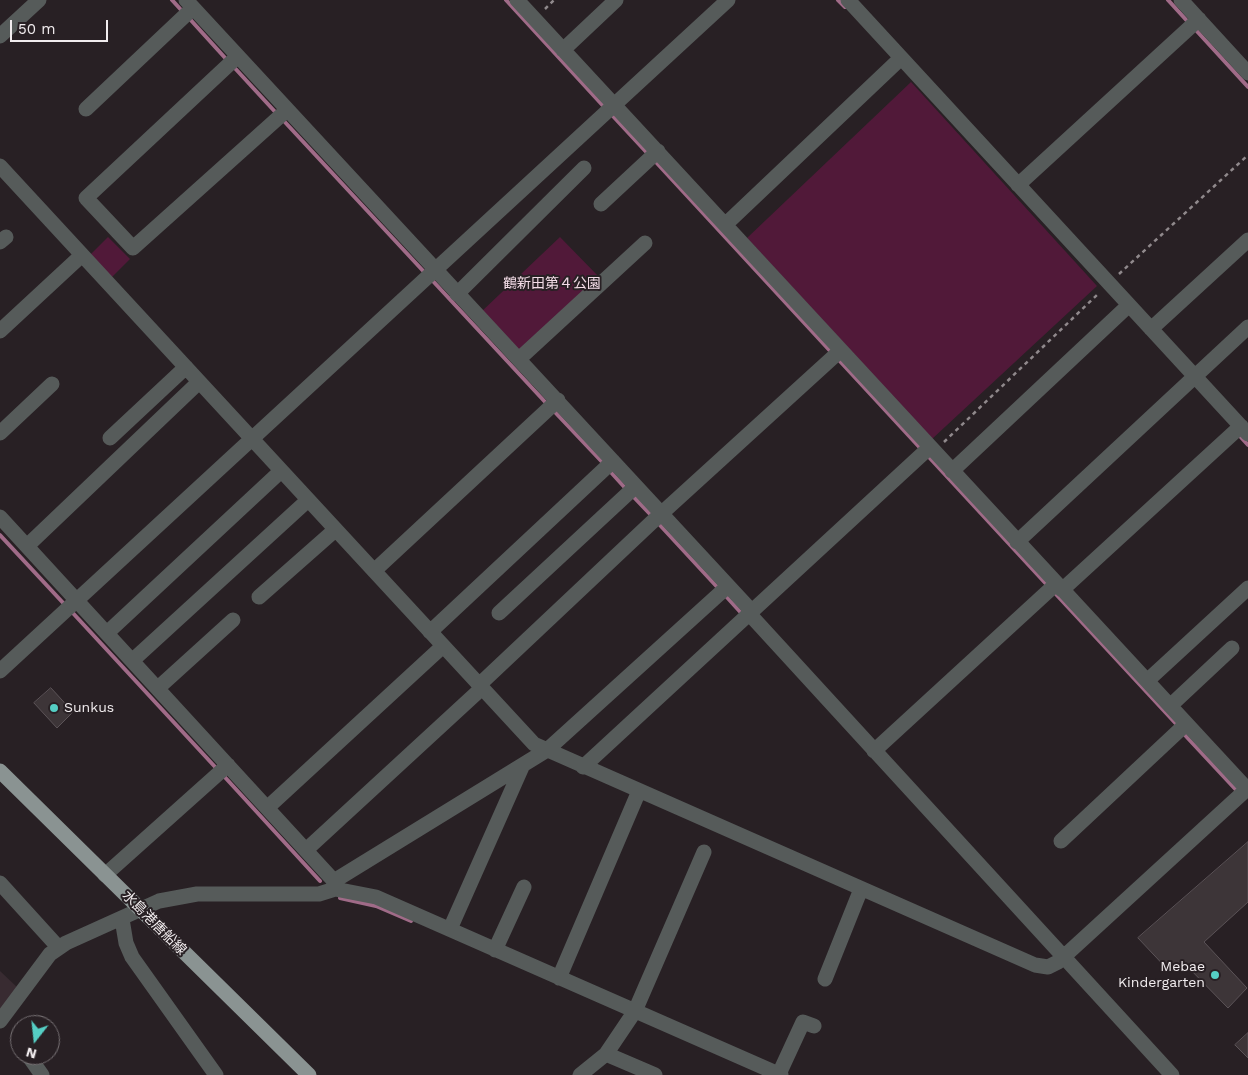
<!DOCTYPE html>
<html>
<head>
<meta charset="utf-8">
<style>
	body { margin:0 }
	#map { position:relative; width:1248px; height:1075px; overflow:hidden; background:#282024; font-family:"Work Sans",sans-serif }
	canvas { display:block }
	.north { position:absolute; left:10px; top:1015px; width:50px; height:50px; box-sizing:border-box; background:#282024; border:1px solid #787275; border-radius:50%; rotate:196deg; font-size:14px; font-weight:700; line-height:20px; text-align:center; color:#f1ecee }
	.north::after { content:''; display:block; margin:auto; width:18px; height:22px; background:#55cec4; clip-path:polygon(50% 0,100% 100%,50% 72%,0 100%) }
	.scale { position:absolute; left:10px; top:20px; width:98px; height:22px; box-sizing:border-box; border:2px solid #f1ecee; border-top:0; padding-left:6px; font-size:15px; line-height:18px; white-space:nowrap; color:#f1ecee; -webkit-text-stroke:4px #282024; paint-order:stroke }
</style>
</head>
<body>
<div id="map">
<canvas width="1248" height="1075"></canvas>
<div class="north">N</div>
<div class="scale">50 m</div>
</div>
<script>
const ctx = document.querySelector('canvas').getContext('2d');
ctx.lineJoin = 'round';
function fill(path, color) { ctx.fillStyle = color; ctx.fill(path, 'evenodd'); }
function stroke(path, color, width, dash) { ctx.strokeStyle = color; ctx.lineWidth = width; ctx.lineCap = dash ? 'butt' : 'round'; ctx.setLineDash(dash || []); ctx.stroke(path); }
function write(font, color, halo, rows, align = 'center') {
  ctx.font = font + ' "Work Sans","Noto Sans JP",sans-serif'; ctx.lineWidth = 4; ctx.setLineDash([]); ctx.textBaseline = 'middle'; ctx.strokeStyle = halo; ctx.fillStyle = color; for (const [text, x, y, turn = 0] of rows) {
    ctx.save(); ctx.translate(x, y); ctx.rotate((+turn || 0) * Math.PI / 180); ctx.textAlign = isNaN(turn) ? turn : align; if (halo) ctx.strokeText(text, 0, 0); ctx.fillText(text, 0, 0); ctx.restore();
  }
}
fill(new Path2D(`
	M0 971 18 988 0 1012Z`), '#382b31');
fill(new Path2D(`
	M911 82 1097 286 932 439 747 238Z
	M108 237 130 259 110 279 88 257Z
	M560 237 600 278 524 350 518 349 481 312Z`), '#511939');
stroke(new Path2D(`
	M172 0 183 12
	M506 0 606 109
	M838 0 845 7
	M1168 0 1189 23
	M188 17 227 60
	M1194 28 1248 87
	M232 65 278 115
	M611 114 649 155
	M283 120 426 274
	M654 160 832 353
	M431 279 547 404
	M837 358 922 450
	M552 409 604 464
	M1238 434 1248 445
	M927 455 1048 586
	M608 469 627 490
	M632 495 653 517
	M658 523 719 589
	M0 535 66 606
	M1053 591 1179 727
	M724 594 743 615
	M71 611 217 769
	M1183 733 1238 792
	M222 774 320 881
	M340 898 376 906 411 921`), '#a06b88', 4);
const building = new Path2D(`
	M51 688 73 712 57 728 34 703Z
	M1248 842V902L1204 942 1247 988 1228 1008 1182 961 1170 972 1138 938Z
	M1248 1033V1058L1235 1045Z`);
fill(building, '#3d3538');
stroke(building, '#5b5357', 1);
stroke(new Path2D(`
	M545 9 554 0
	M1119 274 1248 155
	M944 442 1099 293`), '#90898c', 2.5, [4, 4]);
stroke(new Path2D(`
	M186 0 747 606 754 619 1172 1075
	M848 0 1248 434
	M1181 0 1248 73
	M0 36 39 0
	M563 50 616 0
	M238 56 86 198 133 248 287 110
	M86 109 193 8
	M0 166 534 744 1035 965 1048 967 1058 962 1247 789 517 0
	M1018 185 1199 19
	M601 204 658 151
	M726 224 901 58
	M0 242 6 237
	M457 294 584 168
	M1151 329 1248 240
	M0 331 82 255
	M519 359 645 243
	M0 433 52 384
	M110 438 186 367
	M952 471 1129 305
	M0 517 334 881
	M1017 542 1248 327
	M27 546 199 382
	M374 571 558 400
	M1062 590 1241 426
	M259 597 335 530
	M499 613 636 486
	M430 632 613 461
	M107 633 281 471
	M133 660 308 500
	M0 671 728 0
	M1147 681 1248 588
	M479 685 651 523 841 350
	M158 688 233 620
	M1170 706 1232 648
	M874 751 1056 584
	M583 767 930 447
	M267 808 443 646
	M1061 841 1186 724
	M306 850 482 688
	M105 875 228 765
	M0 883 59 948
	M335 889 334 881 547 750 728 586
	M122 919 126 943 132 957 216 1075
	M450 929 522 767
	M495 950 524 887
	M559 978 639 791
	M825 979 861 889
	M0 1021 50 954 66 943 159 901 197 894H319L335 889 376 897 781 1075
	M606 1054 635 1011 704 852
	M30 1058 42 1075
	M779 1074 803 1022 814 1026
	M580 1075 606 1054 655 1075`), '#565b5a', 15);
stroke(new Path2D(`
	M0 771 309 1075`), '#8a9392', 15);
for (const [x, y, r, color] of [
	[54,708,5,"#55cec4"],
	[1215,975,5,"#55cec4"]
]) { const dot = new Path2D(); dot.arc(x, y, r, 0, 2 * Math.PI); ctx.fillStyle = color; ctx.fill(dot); stroke(dot, '#282024', 2); }
write('14px', '#f3dce7', '#282024', [
	["鶴新田第４公園",552,284]
]);
write('14px', '#f1ecee', '#282024', [
	["Sunkus",64,708],
	["Mebae",1205,967,"right"],
	["Kindergarten",1205,983,"right"]
], 'left');
write('14px', '#f1ecee', '#282024', [
	["水島港唐船線",154,923,45]
]);
</script>
</body>
</html>
